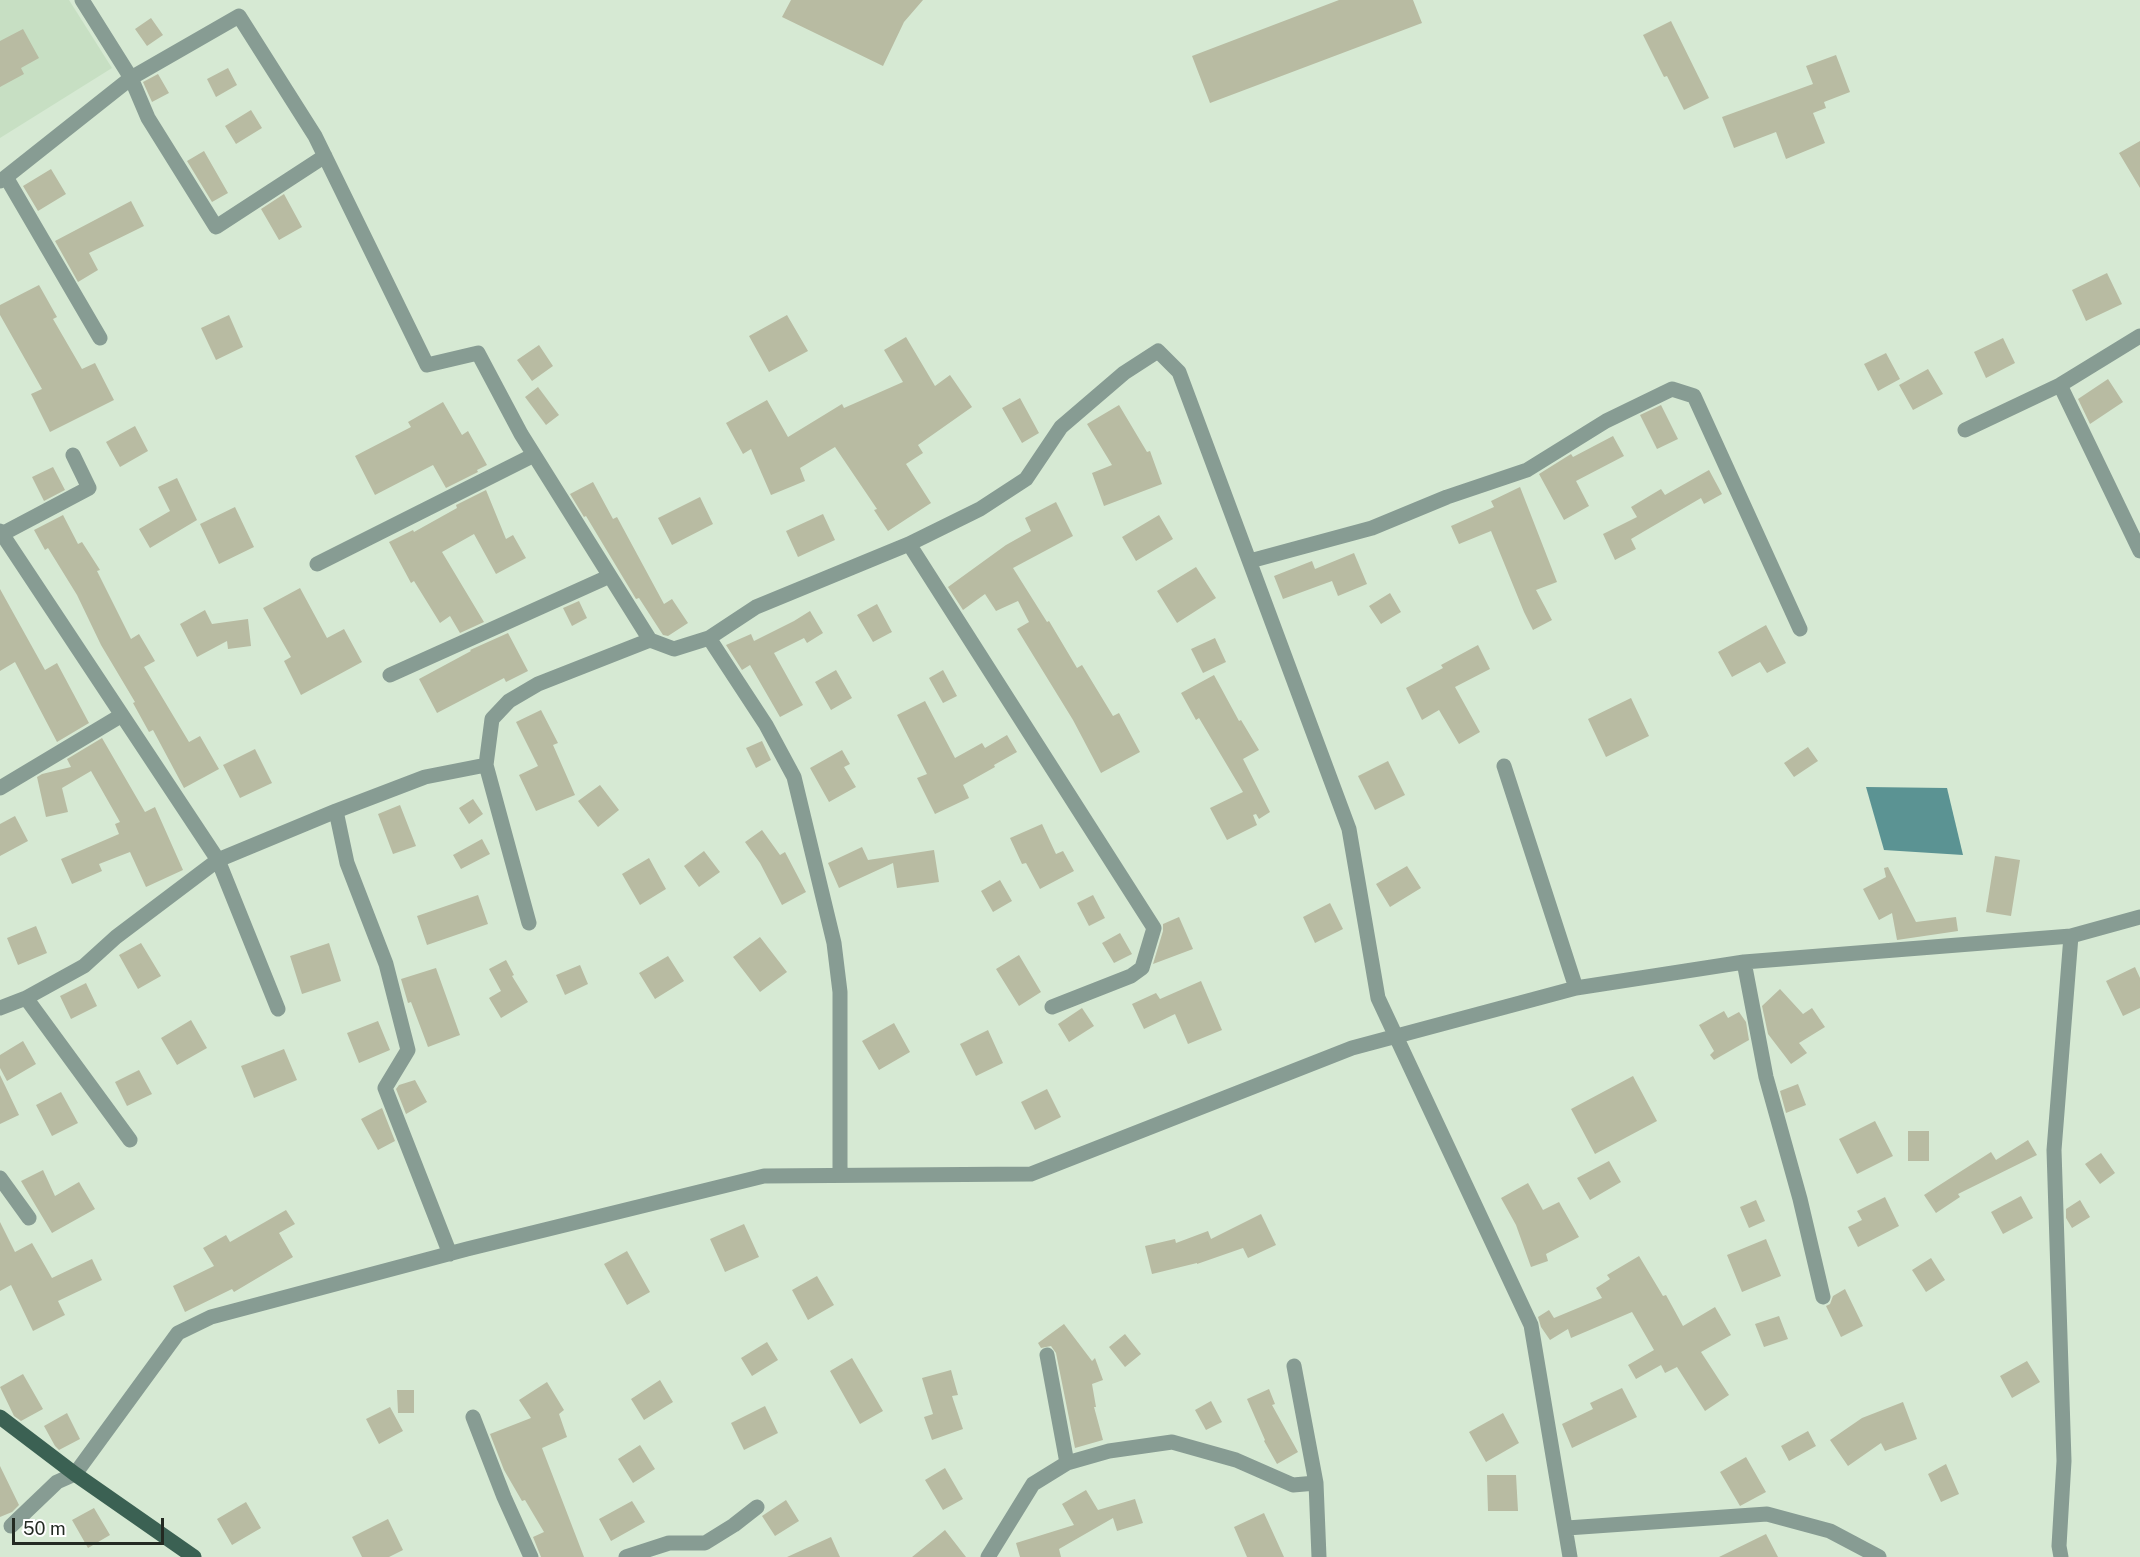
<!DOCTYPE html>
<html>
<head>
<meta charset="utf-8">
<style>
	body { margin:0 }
	#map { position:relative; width:2140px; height:1557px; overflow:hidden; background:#d6e9d3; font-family:"Public Sans",sans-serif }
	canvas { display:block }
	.scale { position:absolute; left:12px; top:1518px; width:152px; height:27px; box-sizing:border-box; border:3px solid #232a22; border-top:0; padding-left:8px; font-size:18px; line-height:21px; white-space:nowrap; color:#232a22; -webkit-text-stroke:4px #fff; paint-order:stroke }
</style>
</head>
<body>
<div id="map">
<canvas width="2140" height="1557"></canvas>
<div class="scale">50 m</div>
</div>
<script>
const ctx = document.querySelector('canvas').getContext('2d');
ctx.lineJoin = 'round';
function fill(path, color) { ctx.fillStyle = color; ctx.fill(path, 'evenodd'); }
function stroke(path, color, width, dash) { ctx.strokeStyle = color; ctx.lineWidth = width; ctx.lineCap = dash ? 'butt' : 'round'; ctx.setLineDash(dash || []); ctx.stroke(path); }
fill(new Path2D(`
	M0 0H69L112 68 0 138Z`), '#c7dfc3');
fill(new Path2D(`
	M1866 787 1947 788 1963 855 1884 850Z`), '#5b9393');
fill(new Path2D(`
	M791 0H923L904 22 883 66 782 17Z
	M1339 0H1413L1422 23 1210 103 1192 56Z
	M151 18 163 35 147 46 135 29Z
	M1671 21 1709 98 1684 110 1667 76 1664 77 1643 35Z
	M23 29 39 58 21 68 24 74 0 87V41Z
	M1836 55 1850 92 1824 102 1826 108 1813 113 1825 143 1786 159 1776 132 1734 148 1722 117 1813 84 1806 66Z
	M228 68 237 85 216 97 207 79Z
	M158 74 169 93 152 102 143 82Z
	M251 110 262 128 236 144 225 126Z
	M2140 141V188L2119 153Z
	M204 151 228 193 212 202 187 161Z
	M51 169 66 194 38 211 23 186Z
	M284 194 302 227 279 240 261 209Z
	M131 201 144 226 89 253 98 270 78 282 55 241Z
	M2107 273 2122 304 2086 321 2072 290Z
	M39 285 57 317 53 319 82 369 95 363 114 400 50 432 31 394 42 389 0 315V305Z
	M229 315 243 347 216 360 201 328Z
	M787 315 808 351 769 372 749 336Z
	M906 337 935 386 950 375 972 407 918 445 923 453 906 464 931 503 888 531 874 510 877 509 835 447 800 468 805 481 771 495 751 449 743 454 726 423 767 400 788 437 842 404 844 408 903 382 884 350Z
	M2003 338 2015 363 1986 378 1974 352Z
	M539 345 553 366 532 381 517 360Z
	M1886 353 1900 379 1878 391 1864 364Z
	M1928 369 1943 394 1913 410 1899 385Z
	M2108 379 2123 402 2090 424 2078 399Z
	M538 387 559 415 546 425 525 397Z
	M1020 398 1039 433 1022 443 1002 408Z
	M443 402 462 435 468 431 487 465 477 470 478 472 446 488 433 465 375 495 355 456 411 427 408 422Z
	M1119 405 1147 452 1150 451 1162 484 1104 506 1092 473 1112 465 1087 424Z
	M1661 405 1678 439 1657 449 1640 415Z
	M135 426 148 451 120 467 106 442Z
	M1613 436 1624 456 1576 481 1589 506 1564 520 1539 474 1571 454 1573 457Z
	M53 467 65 490 44 501 32 477Z
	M1709 470 1722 494 1704 504 1701 498 1631 539 1636 549 1615 560 1603 534 1637 517 1631 507 1661 489 1665 495Z
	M177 478 197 520 150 548 139 529 170 511 158 487Z
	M593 482 613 519 617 517 664 604 672 599 688 623 668 636 663 635 639 598 636 599 586 516 584 517 570 494Z
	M1520 487 1557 582 1536 590 1552 620 1533 630 1524 612 1491 531 1459 544 1451 526 1494 507 1491 501Z
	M486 490 506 539 513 535 526 558 496 574 474 534 442 552 484 622 460 633 450 616 440 623 414 581 411 583 389 542 413 530 414 532 457 508 456 505Z
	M700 497 713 524 672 545 658 518Z
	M1056 502 1073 536 1013 568 1047 622 1049 621 1077 668 1082 665 1113 716 1119 713 1140 752 1101 773 1073 720 1017 629 1029 622 1018 601 996 611 985 594 963 610 948 587 1006 545 1031 531 1025 518Z
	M235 507 254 547 219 564 200 524Z
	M823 514 835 540 798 557 786 531Z
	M63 515 78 544 82 542 100 570 97 571 131 639 139 634 155 661 144 667 189 742 200 736 219 769 184 788 153 730 149 732 133 703 135 702 101 645 77 595 48 548 45 550 34 530Z
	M1159 515 1173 539 1136 561 1122 537Z
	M1354 553 1367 584 1338 596 1332 581 1283 599 1274 576 1312 561 1315 569Z
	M1196 567 1216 598 1177 623 1157 591Z
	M300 588 327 638 344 629 362 662 301 695 284 661 291 657 263 608Z
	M0 589 45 670 57 663 89 723 57 742 15 662 0 671Z
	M1390 593 1401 612 1381 624 1369 606Z
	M579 601 587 618 572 626 563 608Z
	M877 604 892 632 873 642 857 615Z
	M205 610 212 624 248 619 251 646 228 649 227 641 197 657 180 624Z
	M810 611 823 633 807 643 804 638 774 653 803 705 780 717 750 665 742 670 726 645 751 634 754 641 794 621Z
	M1766 625 1786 663 1767 673 1760 662 1732 677 1718 652Z
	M508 633 528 671 506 682 504 678 437 713 419 679 471 651 470 650Z
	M1215 638 1226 662 1203 673 1191 649Z
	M1478 645 1490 669 1455 687 1480 732 1459 744 1439 710 1422 720 1406 688 1443 668 1441 665Z
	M836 670 852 698 831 710 815 682Z
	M943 670 957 696 943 703 929 678Z
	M1214 675 1239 721 1241 720 1259 750 1243 759 1270 812 1259 819 1256 814 1253 815 1257 825 1227 840 1210 808 1243 792 1199 718 1196 720 1181 693Z
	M1631 698 1649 736 1606 757 1588 719Z
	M925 701 955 758 982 743 985 748 1007 735 1017 752 994 765 995 767 963 785 969 798 935 814 917 778 927 774 897 715Z
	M541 710 558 743 553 745 575 795 536 811 519 775 538 766 516 722Z
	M102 738 145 812 155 807 183 870 146 887 130 852 99 864 102 871 72 884 61 859 119 834 115 824 120 822 91 771 62 788 68 812 46 817 37 777 42 774 71 767 67 759Z
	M762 741 771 760 756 768 746 748Z
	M1808 747 1818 761 1794 777 1784 763Z
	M255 749 272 783 240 798 223 765Z
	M842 750 850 764 844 767 856 787 829 802 810 768Z
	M1388 761 1405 795 1375 810 1358 776Z
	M600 785 619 810 598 827 578 801Z
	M473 799 483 814 469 824 459 808Z
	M400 805 416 846 393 854 378 814Z
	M15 816 28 841 0 856V824Z
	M1042 824 1056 854 1063 851 1074 871 1040 889 1026 863 1022 864 1010 838Z
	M762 830 780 855 785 852 806 892 782 905 760 863 745 842Z
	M482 839 490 854 461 869 453 855Z
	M862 847 868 860 934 850 939 882 897 888 893 863 839 888 828 863Z
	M704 851 720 872 699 887 684 866Z
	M1995 856 2020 860 2011 916 1986 912Z
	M649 858 666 889 640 905 622 874Z
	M1407 866 1421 888 1390 907 1376 884Z
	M1888 867 1916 922 1956 917 1958 931 1897 940 1892 913 1879 920 1863 889 1886 877 1884 868Z
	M1000 880 1012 901 993 912 981 891Z
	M478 895 488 924 427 945 417 916Z
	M1093 895 1105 918 1089 926 1077 903Z
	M1330 903 1343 929 1315 943 1303 917Z
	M1179 917 1193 949 1153 964 1163 931V924Z
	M36 926 47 953 18 965 7 938Z
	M1120 933 1132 954 1114 963 1102 943Z
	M760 937 787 972 760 992 733 957Z
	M141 943 161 976 138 989 119 955Z
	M329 943 341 981 302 994 290 956Z
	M1019 955 1041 992 1019 1006 996 969Z
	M668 956 684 981 655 999 639 973Z
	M506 960 514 975 512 976 528 1002 501 1018 489 998 501 991 489 969Z
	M580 965 588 984 565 995 556 975Z
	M2135 967 2140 978V1008L2123 1016 2106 981Z
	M436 968 460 1035 428 1047 411 1002 408 1003 401 979Z
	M1201 981 1222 1030 1188 1044 1175 1014 1144 1029 1132 1004 1156 993 1160 999Z
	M86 983 97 1006 71 1019 60 996Z
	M1780 989 1803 1014 1812 1008 1825 1027 1799 1043 1807 1053 1791 1064 1768 1034 1762 1006Z
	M1082 1008 1094 1026 1069 1042 1058 1024Z
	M1724 1011 1728 1018 1739 1012 1746 1022 1749 1040 1714 1060 1710 1055 1714 1051 1699 1025Z
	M191 1020 207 1048 177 1065 161 1038Z
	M378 1021 390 1050 359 1063 347 1033Z
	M894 1023 910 1052 879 1070 862 1041Z
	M988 1030 1003 1063 976 1076 960 1044Z
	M23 1041 36 1064 7 1081 0 1068V1055Z
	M284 1049 297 1080 254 1098 241 1066Z
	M139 1070 152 1094 127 1106 115 1082Z
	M0 1075 19 1115 0 1124Z
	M1633 1076 1657 1121 1595 1154 1571 1109Z
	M415 1080 427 1102 406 1114 396 1089 399 1085Z
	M1798 1084 1806 1105 1786 1113 1780 1091Z
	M1047 1089 1061 1117 1035 1130 1021 1102Z
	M61 1092 78 1123 52 1136 36 1105Z
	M382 1108 395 1141 378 1150 361 1119Z
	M1875 1121 1893 1156 1857 1174 1839 1139Z
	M1908 1131H1929V1161H1908Z
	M2028 1140 2037 1155 1958 1194 1960 1197 1936 1213 1924 1195 1991 1152 1996 1160Z
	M2101 1153 2115 1173 2100 1184 2085 1164Z
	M1609 1161 1621 1182 1590 1200 1577 1178Z
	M43 1170 55 1196 79 1182 95 1209 52 1233 21 1181Z
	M1528 1183 1543 1210 1559 1202 1579 1237 1546 1254 1548 1261 1531 1267 1516 1225 1501 1198Z
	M2021 1196 2033 1218 2003 1234 1991 1212Z
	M1885 1197 1899 1226 1858 1247 1848 1227 1862 1220 1857 1211Z
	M1756 1200 1765 1221 1749 1228 1740 1207Z
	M2080 1200 2090 1217 2072 1228 2066 1218V1209Z
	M286 1210 295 1224 279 1233 293 1257 234 1292 232 1289 185 1312 173 1286 214 1266 203 1248 226 1235 230 1242Z
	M1261 1214 1276 1245 1248 1258 1243 1248 1197 1264V1263L1152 1274 1145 1246 1175 1239 1176 1243 1208 1231 1211 1239Z
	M0 1222 15 1252 32 1243 52 1278 92 1259 102 1280 58 1301 65 1315 33 1331 11 1285 0 1291Z
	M744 1224 759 1257 725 1272 710 1239Z
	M1766 1239 1781 1276 1742 1292 1727 1255Z
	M627 1251 650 1292 627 1305 604 1264Z
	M1639 1256 1663 1296 1666 1295 1683 1326 1715 1307 1731 1335 1701 1352 1729 1395 1705 1411 1677 1367 1665 1373 1661 1365 1636 1379 1628 1365 1654 1350 1632 1312 1571 1338 1568 1329 1550 1340 1541 1327 1538 1317 1549 1310 1554 1318 1602 1298 1596 1288 1610 1279 1607 1275Z
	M1931 1258 1945 1280 1926 1292 1912 1270Z
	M817 1276 834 1305 808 1320 792 1290Z
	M1845 1289 1863 1326 1841 1337 1826 1306 1830 1304 1833 1296Z
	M1779 1316 1788 1339 1764 1347 1755 1324Z
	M1064 1324 1092 1361 1095 1358 1103 1380 1092 1384 1096 1407H1094L1103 1440 1075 1448 1056 1353 1051 1346 1041 1348 1038 1343Z
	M1125 1334 1141 1354 1125 1367 1109 1347Z
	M767 1342 778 1360 752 1376 741 1358Z
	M852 1358 883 1411 860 1424 830 1371Z
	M2027 1361 2040 1382 2012 1398 2000 1376Z
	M951 1370 958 1395 952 1396 963 1429 932 1440 924 1417 933 1414 922 1378Z
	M23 1374 43 1409 21 1421 14 1416 0 1387Z
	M660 1380 673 1402 644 1420 631 1399Z
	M547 1382 564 1410 559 1414 567 1437 542 1448 584 1557H541L533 1537 544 1532 525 1500 522 1501 504 1470 490 1434 531 1418 519 1400Z
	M1622 1388 1637 1417 1572 1448 1562 1424 1593 1409 1590 1403Z
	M1269 1389 1275 1404 1272 1405 1298 1452 1277 1464 1264 1441 1265 1440 1247 1399Z
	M397 1390H414V1413H398Z
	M1211 1401 1222 1422 1206 1430 1195 1410Z
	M1903 1402 1917 1439 1885 1451 1881 1443 1848 1466 1830 1440 1862 1418Z
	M765 1406 778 1433 744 1450 731 1423Z
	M390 1407 403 1431 379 1444 366 1419Z
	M67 1413 80 1439 59 1450 55 1446 44 1426Z
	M1503 1413 1519 1443 1486 1462 1469 1432Z
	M1808 1431 1816 1446 1789 1461 1781 1446Z
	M640 1445 655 1469 633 1483 618 1459Z
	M1746 1457 1766 1492 1740 1506 1720 1472Z
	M1946 1464 1959 1494 1941 1502 1928 1474Z
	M0 1466 19 1505 12 1512 0 1517Z
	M945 1468 963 1499 943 1510 925 1480Z
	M1487 1475H1516L1518 1511H1488Z
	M1086 1490 1098 1510 1135 1499 1143 1523 1117 1531 1113 1518 1059 1549 1061 1557H1020L1016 1543 1074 1525 1062 1504Z
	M786 1500 799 1521 775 1536 762 1516Z
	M632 1501 645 1522 611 1541 599 1519Z
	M246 1502 261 1528 232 1545 217 1519Z
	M94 1508 110 1535 88 1548 72 1520Z
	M1264 1513 1284 1557H1247L1234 1527Z
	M388 1519 403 1550 389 1557H362L352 1537Z
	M945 1530 966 1557H912L933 1540Z
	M1766 1534 1778 1557H1719Z
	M831 1537 840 1557H787Z`), '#b8bba2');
stroke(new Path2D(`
	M82 0 131 78 239 16 315 136 427 365 478 353 521 434 650 640 674 649 709 638 756 607 909 544 980 509 1026 479 1061 427 1124 373 1158 351 1179 372 1349 829 1378 998 1531 1325 1570 1557
	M6 177 131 78 148 118 216 227 325 156
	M0 181 6 177 100 338
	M2060 385 2140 551
	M1965 430 2060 385 2140 336
	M0 531 218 860 336 811 425 777 486 765
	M2 534 89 488 73 455
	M909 544 1154 928 1142 968 1131 976 1052 1007
	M1250 561 1372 528 1447 497 1527 470 1606 421 1672 389 1694 396 1800 629
	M317 564 534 455
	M709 638 766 725 794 777 834 943 840 992V1175
	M390 675 610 576
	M1504 766 1576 988
	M0 788 122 715
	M336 811 347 863 386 964 408 1050 385 1088 450 1254
	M529 923 486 765 492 719 509 701 538 684 650 640
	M1744 962 1766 1077 1800 1199 1823 1297
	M26 998 130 1140
	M0 1008 26 998 84 966 116 937 218 860 278 1009
	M0 1178 29 1218
	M1047 1355 1067 1463
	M1294 1366 1316 1483
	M473 1417 504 1497 531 1557
	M11 1526 57 1482 75 1474 178 1333 211 1317 467 1249 764 1176 1031 1174 1352 1048 1576 988 1744 962 2071 936 2140 917
	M1567 1528 1767 1514 1830 1531 1879 1557
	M626 1557 669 1543H705L734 1525 757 1507
	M988 1557 1033 1484 1067 1463 1109 1451 1172 1442 1236 1460 1293 1485 1316 1483 1319 1557
	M2061 1557 2059 1546 2064 1461 2054 1150 2071 936`), '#879c93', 15);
stroke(new Path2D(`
	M0 1417 75 1474 194 1557`), '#3b6153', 15);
</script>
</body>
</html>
